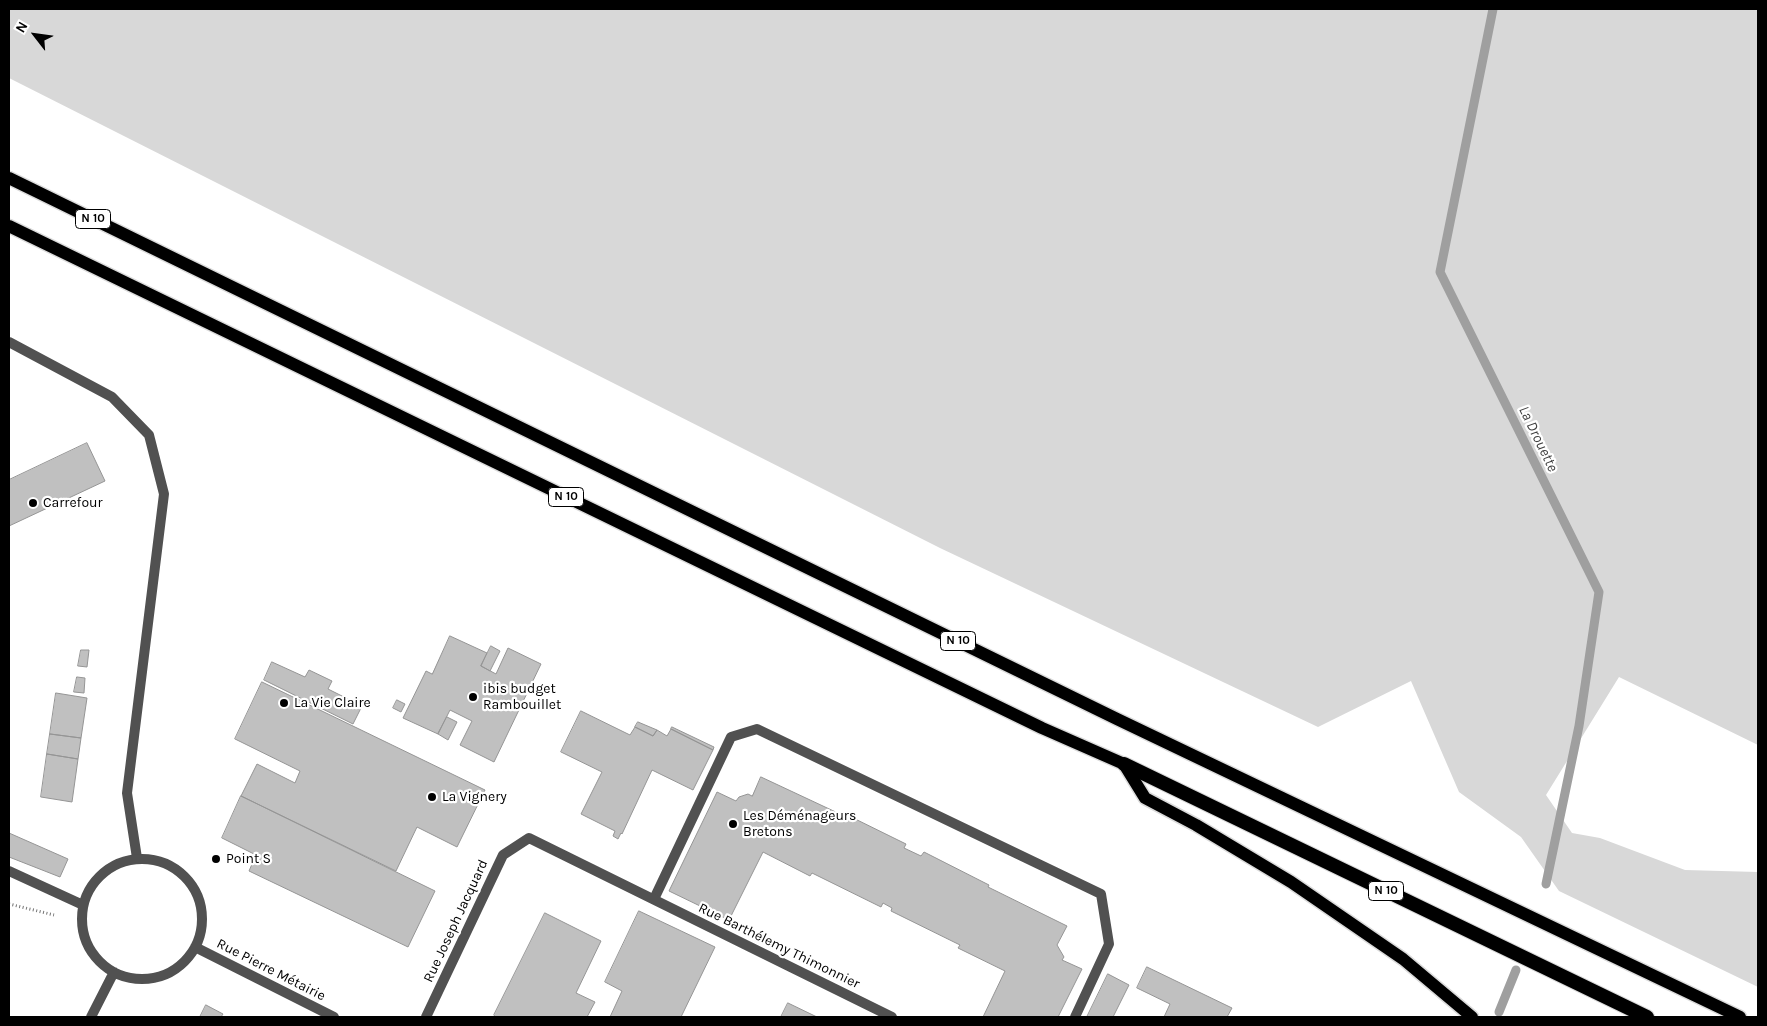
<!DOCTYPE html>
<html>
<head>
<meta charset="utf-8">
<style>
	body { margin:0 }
	#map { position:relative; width:1767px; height:1026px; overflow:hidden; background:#fff; font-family:Karla,sans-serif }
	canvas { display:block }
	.frame { position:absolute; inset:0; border:10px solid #000; pointer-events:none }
	.north { position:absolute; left:10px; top:10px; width:50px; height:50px; -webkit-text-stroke:4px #fff; paint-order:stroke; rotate:300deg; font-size:14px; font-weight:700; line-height:20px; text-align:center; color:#000 }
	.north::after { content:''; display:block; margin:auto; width:18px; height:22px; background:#000; clip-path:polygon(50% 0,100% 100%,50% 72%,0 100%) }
</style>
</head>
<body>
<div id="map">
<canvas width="1767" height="1026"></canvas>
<div class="frame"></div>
<div class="north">N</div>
</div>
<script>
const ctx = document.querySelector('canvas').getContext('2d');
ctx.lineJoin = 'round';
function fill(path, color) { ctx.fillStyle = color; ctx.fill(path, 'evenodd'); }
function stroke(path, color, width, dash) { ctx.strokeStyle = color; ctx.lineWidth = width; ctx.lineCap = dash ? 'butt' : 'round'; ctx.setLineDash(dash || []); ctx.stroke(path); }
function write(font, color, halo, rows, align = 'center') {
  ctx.font = font + ' Karla,sans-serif'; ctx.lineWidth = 4.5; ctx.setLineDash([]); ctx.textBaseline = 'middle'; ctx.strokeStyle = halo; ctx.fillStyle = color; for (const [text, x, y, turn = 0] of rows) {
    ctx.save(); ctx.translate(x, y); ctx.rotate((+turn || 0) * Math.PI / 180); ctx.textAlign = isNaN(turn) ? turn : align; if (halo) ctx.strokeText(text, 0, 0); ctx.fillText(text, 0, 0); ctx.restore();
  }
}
fill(new Path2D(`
	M9,9H1758V745L1619,677L1546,795L1572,833L1600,838L1685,870L1758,872V987L1559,891L1521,837L1459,792L1411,681L1318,727L940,548L9,78Z`), '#d8d8d8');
stroke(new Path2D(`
	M1493,9L1440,272L1599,592L1579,726L1546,884
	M1499,1012L1516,970`), '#9f9f9f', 9);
const building = new Path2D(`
	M87,443L105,481L9,526V480Z
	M450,636L487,653L481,666L496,674L508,648L541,664L494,762L460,745L472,721L450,710L438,734L403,718L426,671L432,674Z
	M491,646L500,651L490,671L481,666Z
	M81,650H89L87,667L78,666Z
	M272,662L305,677L309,670L332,681L328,689L362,706L353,724L264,680Z
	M77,677L85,678L84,693L74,692Z
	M262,682L485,790L457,847L417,827L396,871L241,796L257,764L295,783L300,771L235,739Z
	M56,693L87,698L81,738L50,734Z
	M397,700L405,704L401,712L393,708Z
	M581,711L630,735L635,727L653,736L657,730L667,736L671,729L713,750L693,790L652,770L622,834L621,833L618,839L613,836L615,831L581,814L602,772L561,752Z
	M447,717L457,722L448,740L438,734Z
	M638,722L657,730L653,736L635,727Z
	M672,727L714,747L713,750L671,729Z
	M50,734L81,738L78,759L47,754Z
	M47,754L78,759L72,802L41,797Z
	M761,777L840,814L841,812L906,844L904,848L921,856L924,852L989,885L988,887L1067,926L1057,945L1064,957L1062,960L1082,969L1058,1017H983L1005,971L958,948L960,945L891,911L892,908L883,903L881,907L812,873L810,876L763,852L729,920L669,891L717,792L736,801L739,797L748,794L752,796Z
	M241,796L435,891L408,947L249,871L256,855L222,838Z
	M9,833L68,859L60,877L9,857Z
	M639,911L715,947L681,1017H610L622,991L605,982Z
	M545,913L601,941L576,993L595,1002L587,1017H495L494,1015Z
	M1147,967L1232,1008L1227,1017H1164L1170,1004L1137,988Z
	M1108,974L1129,985L1113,1017H1087Z
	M788,1003L817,1017H781Z
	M206,1005L223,1014L221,1017H200Z`);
fill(building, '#c0c0c0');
stroke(building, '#959595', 1);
const primary = new Path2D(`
	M9,178L1117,719L1740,1017
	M9,226L1042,728L1124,764L1145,798L1196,825L1291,882L1403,959L1472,1017`);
const trunk = new Path2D(`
	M1124,764L1647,1017`);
stroke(primary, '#dbdbdb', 15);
stroke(trunk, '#dbdbdb', 16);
stroke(new Path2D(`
	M9,904L54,915`), '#737373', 3, [1, 2.5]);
stroke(new Path2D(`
	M9,342L112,397L149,435L164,494L127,793L137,858
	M9,871L83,905
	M654,899L731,737L757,729L1101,894L1109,944L1075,1017`), '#515151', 10);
stroke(new Path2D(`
	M82 919a60 60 0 1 1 120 0a60 60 0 1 1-120 0Z
	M195,947L334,1017
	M91,1017L114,972
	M426,1017L503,855L529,838L892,1017`), '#515151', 10);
stroke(primary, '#000', 12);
stroke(trunk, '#000', 14);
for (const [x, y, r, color] of [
	[33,503,5,"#000"],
	[473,697,5,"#000"],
	[284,703,5,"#000"],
	[432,797,5,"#000"],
	[733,824,5,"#000"],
	[216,859,5,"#000"]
]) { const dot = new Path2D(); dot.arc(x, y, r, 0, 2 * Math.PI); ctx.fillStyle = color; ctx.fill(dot); stroke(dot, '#fff', 2); }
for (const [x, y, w] of [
	[93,219,35],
	[566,497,35],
	[958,641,35],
	[1386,891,35]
]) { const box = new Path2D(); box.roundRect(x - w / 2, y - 9.5, w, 19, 4); ctx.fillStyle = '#fff'; ctx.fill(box); stroke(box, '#000', 1); }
write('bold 12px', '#000', null, [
	["N 10",93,219],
	["N 10",566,497],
	["N 10",958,641],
	["N 10",1386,891]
]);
write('14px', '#000', '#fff', [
	["Carrefour",43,503],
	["ibis budget",483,689],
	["Rambouillet",483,705],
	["La Vie Claire",294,703],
	["La Vignery",442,797],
	["Les Déménageurs",743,816],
	["Bretons",743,832],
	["Point S",226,859]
], 'left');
write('14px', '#000', '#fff', [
	["Rue Joseph Jacquard",456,921,-65],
	["Rue Barthélemy Thimonnier",779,946,26],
	["Rue Pierre Métairie",271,970,27]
]);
write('italic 15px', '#404040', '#fff', [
	["La Drouette",1538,439,64]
]);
</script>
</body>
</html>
